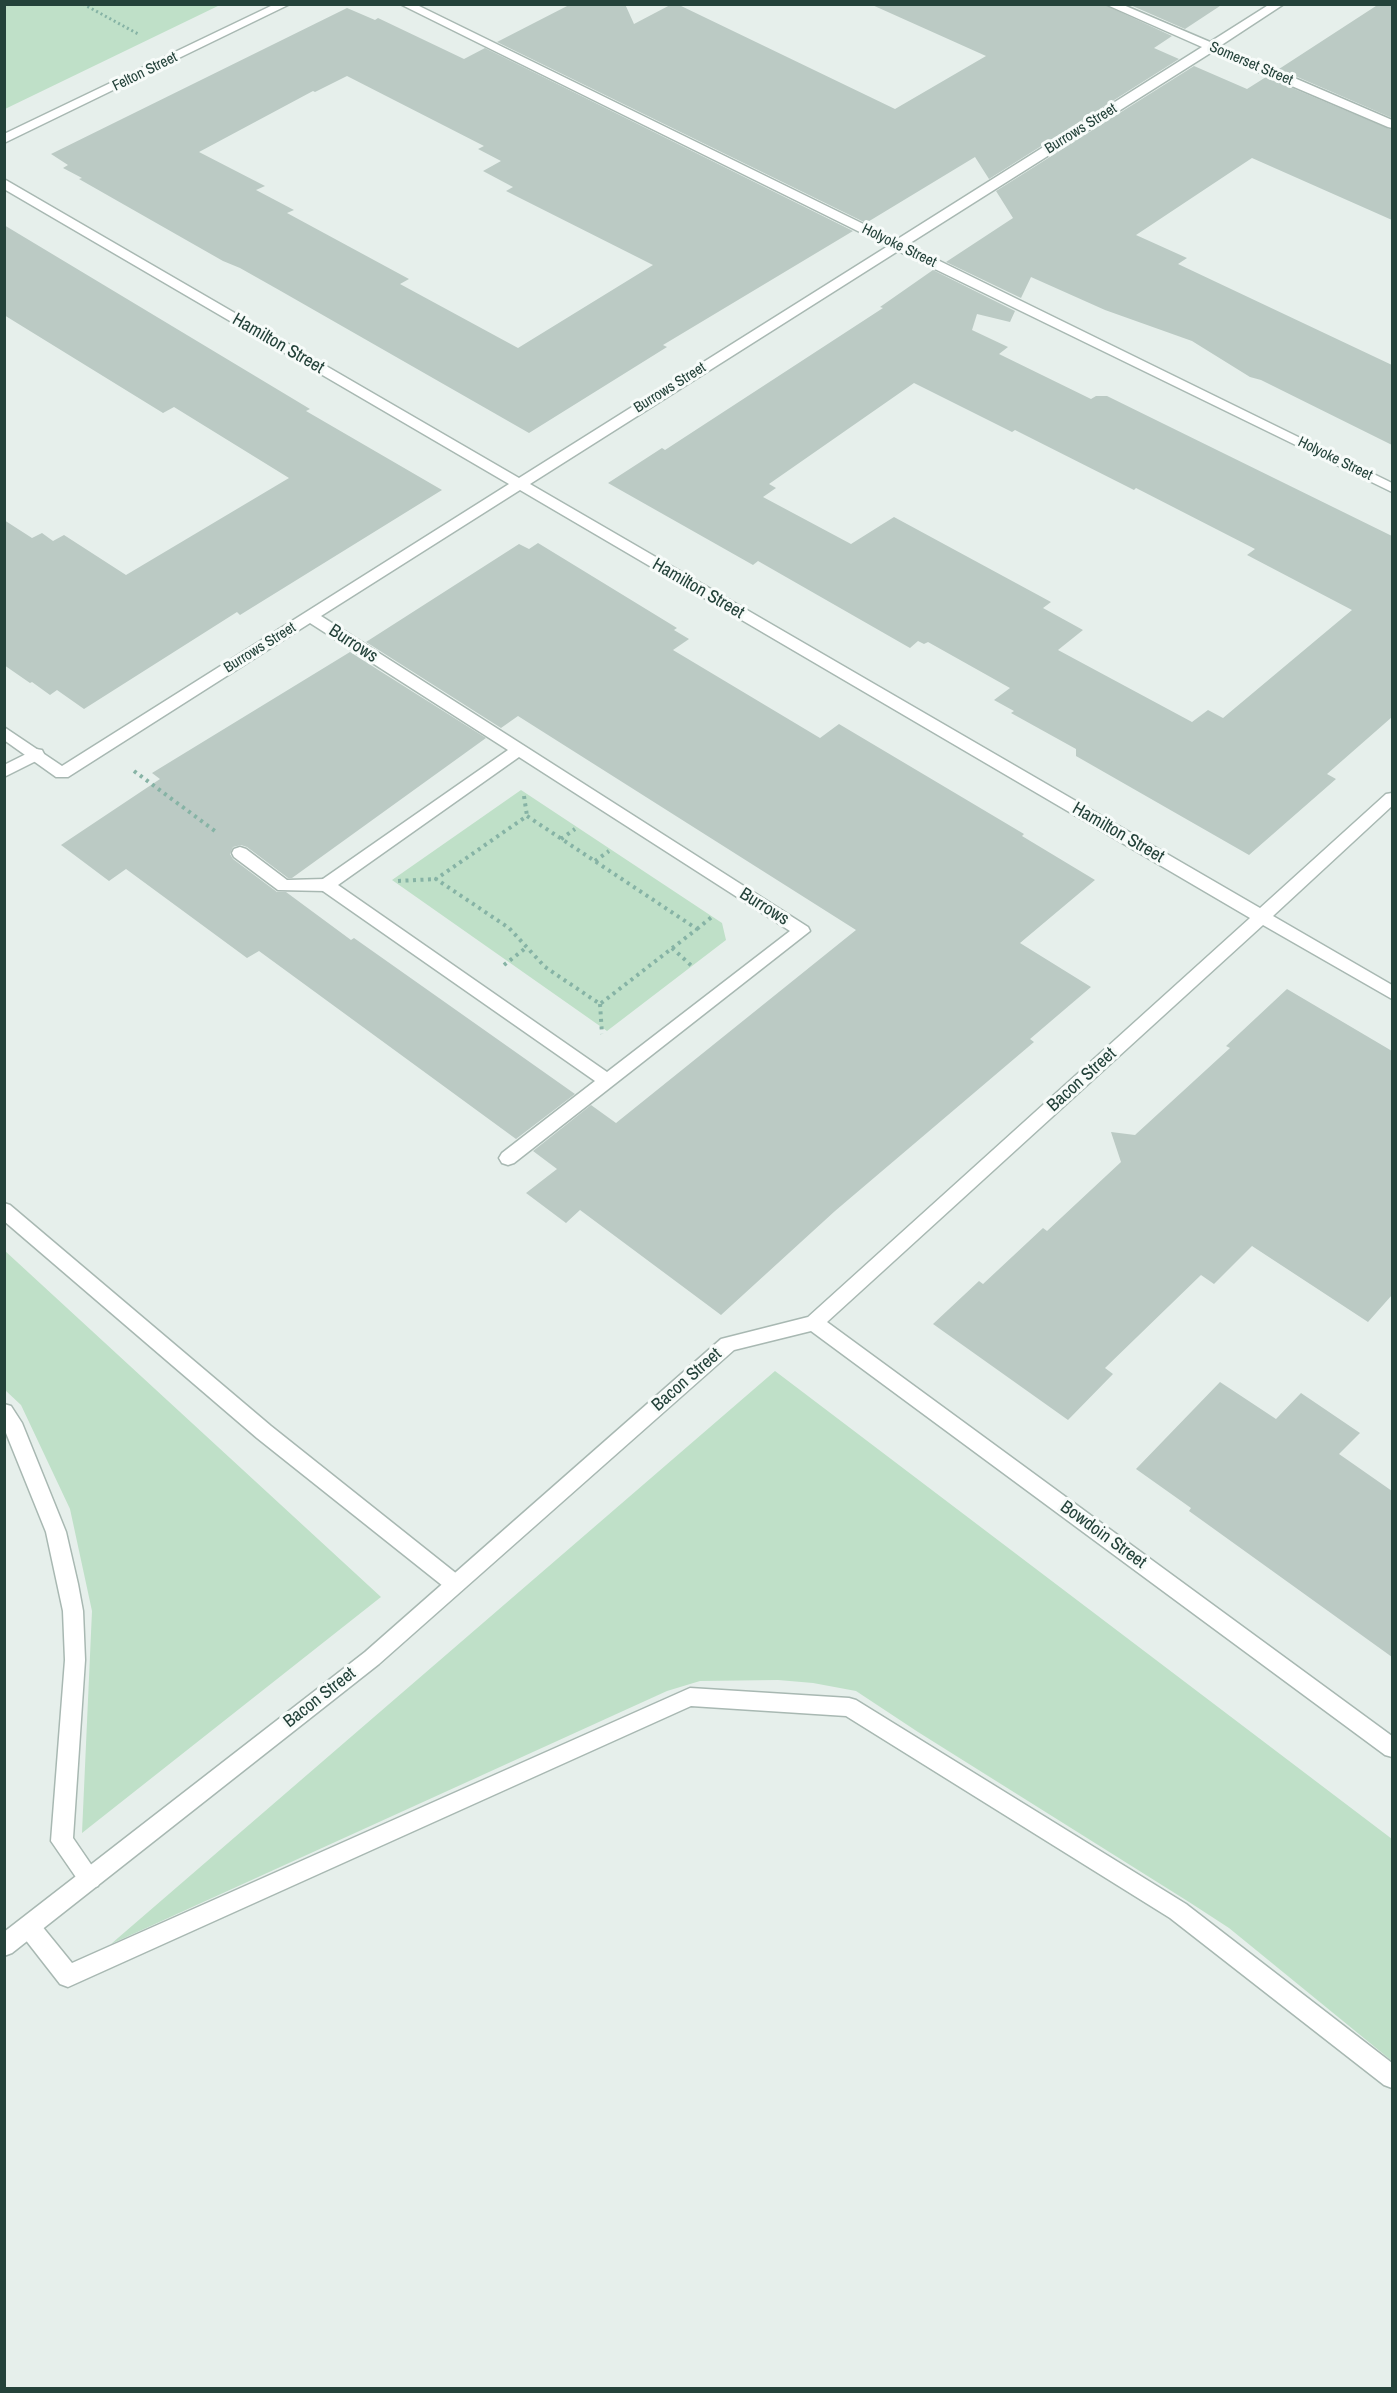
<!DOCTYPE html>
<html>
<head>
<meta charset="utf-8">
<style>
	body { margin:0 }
	#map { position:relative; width:1397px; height:2393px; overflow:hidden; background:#e6efeb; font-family:"Archivo Narrow",sans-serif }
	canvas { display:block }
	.frame { position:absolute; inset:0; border:6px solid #24423a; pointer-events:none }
</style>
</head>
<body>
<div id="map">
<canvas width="1397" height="2393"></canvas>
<div class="frame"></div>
</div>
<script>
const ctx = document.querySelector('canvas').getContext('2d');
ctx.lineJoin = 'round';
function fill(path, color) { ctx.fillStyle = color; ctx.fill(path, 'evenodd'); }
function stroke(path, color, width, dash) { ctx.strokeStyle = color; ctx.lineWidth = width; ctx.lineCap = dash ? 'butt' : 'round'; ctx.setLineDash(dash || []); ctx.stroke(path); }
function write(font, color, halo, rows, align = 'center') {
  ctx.font = font + ' "Archivo Narrow",sans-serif'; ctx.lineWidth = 6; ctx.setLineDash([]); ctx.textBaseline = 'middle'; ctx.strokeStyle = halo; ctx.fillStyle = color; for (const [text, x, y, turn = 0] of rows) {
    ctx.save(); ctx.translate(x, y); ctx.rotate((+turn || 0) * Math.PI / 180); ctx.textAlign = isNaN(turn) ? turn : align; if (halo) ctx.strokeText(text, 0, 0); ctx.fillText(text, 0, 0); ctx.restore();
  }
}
fill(new Path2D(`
	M5,4H220V5L5,109Z
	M521,790L722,923L726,940L607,1031L392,880Z
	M4,1250L381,1597L82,1833L92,1611L70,1509L21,1405L5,1390Z
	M775,1371L1392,1839V2061L1229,1928L1189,1902L918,1732L856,1691L813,1683L778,1680L700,1681L667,1691L111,1944Z`), '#bfe0c8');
fill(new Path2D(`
	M571,4H625L634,24L672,4H677L895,109L986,56L870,4H1103L1172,36L1154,48L1179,59L989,179L975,157L866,223L497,42Z
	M1128,4H1223L1185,29Z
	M1379,4H1392V118L1279,69Z
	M347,8L375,20L378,18L464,59L485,48L853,231L663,345L667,347L529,433L279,290L240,268L223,261L79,179L82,178L63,168L68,165L51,154ZM347,76L484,146L478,149L501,161L483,171L513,187L506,191L653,265L518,348L400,284L409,279L287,213L294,210L256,190L265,186L199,152L313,91L315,92Z
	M1194,66L1247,89L1266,77L1392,130V220L1252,158L1136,235L1187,258L1178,264L1392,365V445L1261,380L1250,377L1192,341L1105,310L1031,277L1021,298L946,262L1013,218L996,191Z
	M4,225L310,409L306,411L442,490L240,615L237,612L84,709L57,690L50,695L32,682L30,683L4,665V520L32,538L42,533L53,541L64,535L126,575L289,478L174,407L163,413L4,315Z
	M933,270L1015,311L1010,322L977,314L972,330L1008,347L999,354L1091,399L1096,396H1107L1392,536V717L1327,774L1336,779L1249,855L1076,756V749L1011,713L1014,711L994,700L1010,688L928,642L924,644L918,641L910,648L758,561L753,565L608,483L662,448L665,450L883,308L880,307ZM914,383L1012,432L1015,430L1134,490L1136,488L1255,549L1247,555L1352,610L1223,718L1208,710L1192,722L1058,650L1083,630L1043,608L1051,602L894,517L851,544L763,497L776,488L769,484Z
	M538,543L677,628L674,630L689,639L673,650L820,738L839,724L1024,834L1022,836L1095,880L1020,943L1091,987L1030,1039L1034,1042L835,1211L721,1315L580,1210L566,1223L526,1193L557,1169L533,1151L591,1105L616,1123L856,930L518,716L501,728L366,642L519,544L529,549Z
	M350,652L486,738L292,878H288L247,847L241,845L233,847L230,854L233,859L277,892H286L351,940L354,938L575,1094L516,1139L259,951L247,958L126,869L109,881L61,845L160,779L152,773Z
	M1287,989L1392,1051V1295L1368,1322L1252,1246L1214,1284L1201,1275L1105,1368L1113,1374L1068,1420L933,1324L979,1281L983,1284L1043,1228L1047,1231L1121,1162L1111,1132L1135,1135L1230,1048L1226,1046Z
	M1220,1382L1276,1419L1301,1393L1360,1433L1339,1454L1392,1491V1657L1189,1511L1191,1508L1136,1469Z`), '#bbcac4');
const lane = new Path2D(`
	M36,749L42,750L44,754L42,758L4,777V765Z
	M240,847L246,849L287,880L326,879L332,881L334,885L332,889L326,891L278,890L234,857L232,853L234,849Z
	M4,1203L10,1205L271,1426L462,1578L465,1584L462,1590L455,1593L448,1590L257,1438L4,1221Z
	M4,1404L11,1406L22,1423L66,1532L78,1584L83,1611L85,1660L73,1838L101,1879L98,1886L90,1889L82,1886L51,1841L65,1660L63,1611L46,1532L4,1428Z
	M690,1688L849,1698L856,1700L1186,1904L1392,2063V2088L1384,2085L1170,1918L846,1716L691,1706L68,1987L60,1984L21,1934L18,1927L21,1920L29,1917L37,1920L72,1963Z`);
const street = new Path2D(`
	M275,4H290L4,143V134Z
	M400,4H415L896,240L1202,47L1105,4H1121L1210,42L1270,4H1284L1220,46L1392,120V128L1388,127L1212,52L907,245L1392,483V492L898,251L530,484L1260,908L1386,794L1392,793V806L1273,916L1392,985V999L1263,925L827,1322L1392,1736V1757L1385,1755L811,1331L734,1350L379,1664L12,1953L4,1956V1932L365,1652L721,1339L808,1317L1250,918L520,490L321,616L808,927L810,931L514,1163L508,1165L502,1163L499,1158L502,1153L595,1081L320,889L318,885L320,881L508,750L310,623L68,777H56L4,740V727L62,766L509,484L4,189V179L519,478L888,246ZM519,757L790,931L607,1072L338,885Z`);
stroke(lane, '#a8b8b2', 3);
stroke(street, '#a8b8b2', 3);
stroke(new Path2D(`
	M83,4L140,35`), '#86b3a5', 3, [2, 3]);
stroke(new Path2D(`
	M134,771L215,831
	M524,796L527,816
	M527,816L697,929L600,1004L545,967L509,928L436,879Z
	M561,839L575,829
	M595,861L609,851
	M398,881L436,879
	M697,929L713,916
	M672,948L694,968
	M504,965L527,947
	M600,1004L602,1034`), '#86b3a5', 4, [3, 4.5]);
fill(lane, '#fff');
fill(street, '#fff');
write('15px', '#24423a', '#f7fbf9', [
	["Somerset Street",1251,64,23],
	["Felton Street",145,72,-26],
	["Burrows Street",1081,129,-32],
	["Holyoke Street",899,246,26],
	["Burrows Street",670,388,-32],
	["Holyoke Street",1335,459,26],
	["Burrows Street",260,648,-32]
]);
write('18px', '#24423a', '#f7fbf9', [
	["Hamilton Street",278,344,30],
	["Hamilton Street",698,589,30],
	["Burrows",353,644,33],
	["Hamilton Street",1118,833,30],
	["Burrows",764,907,32],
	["Bacon Street",1082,1080,-42],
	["Bacon Street",687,1380,-41],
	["Bowdoin Street",1103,1535,36],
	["Bacon Street",320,1698,-38]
]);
</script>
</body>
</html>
